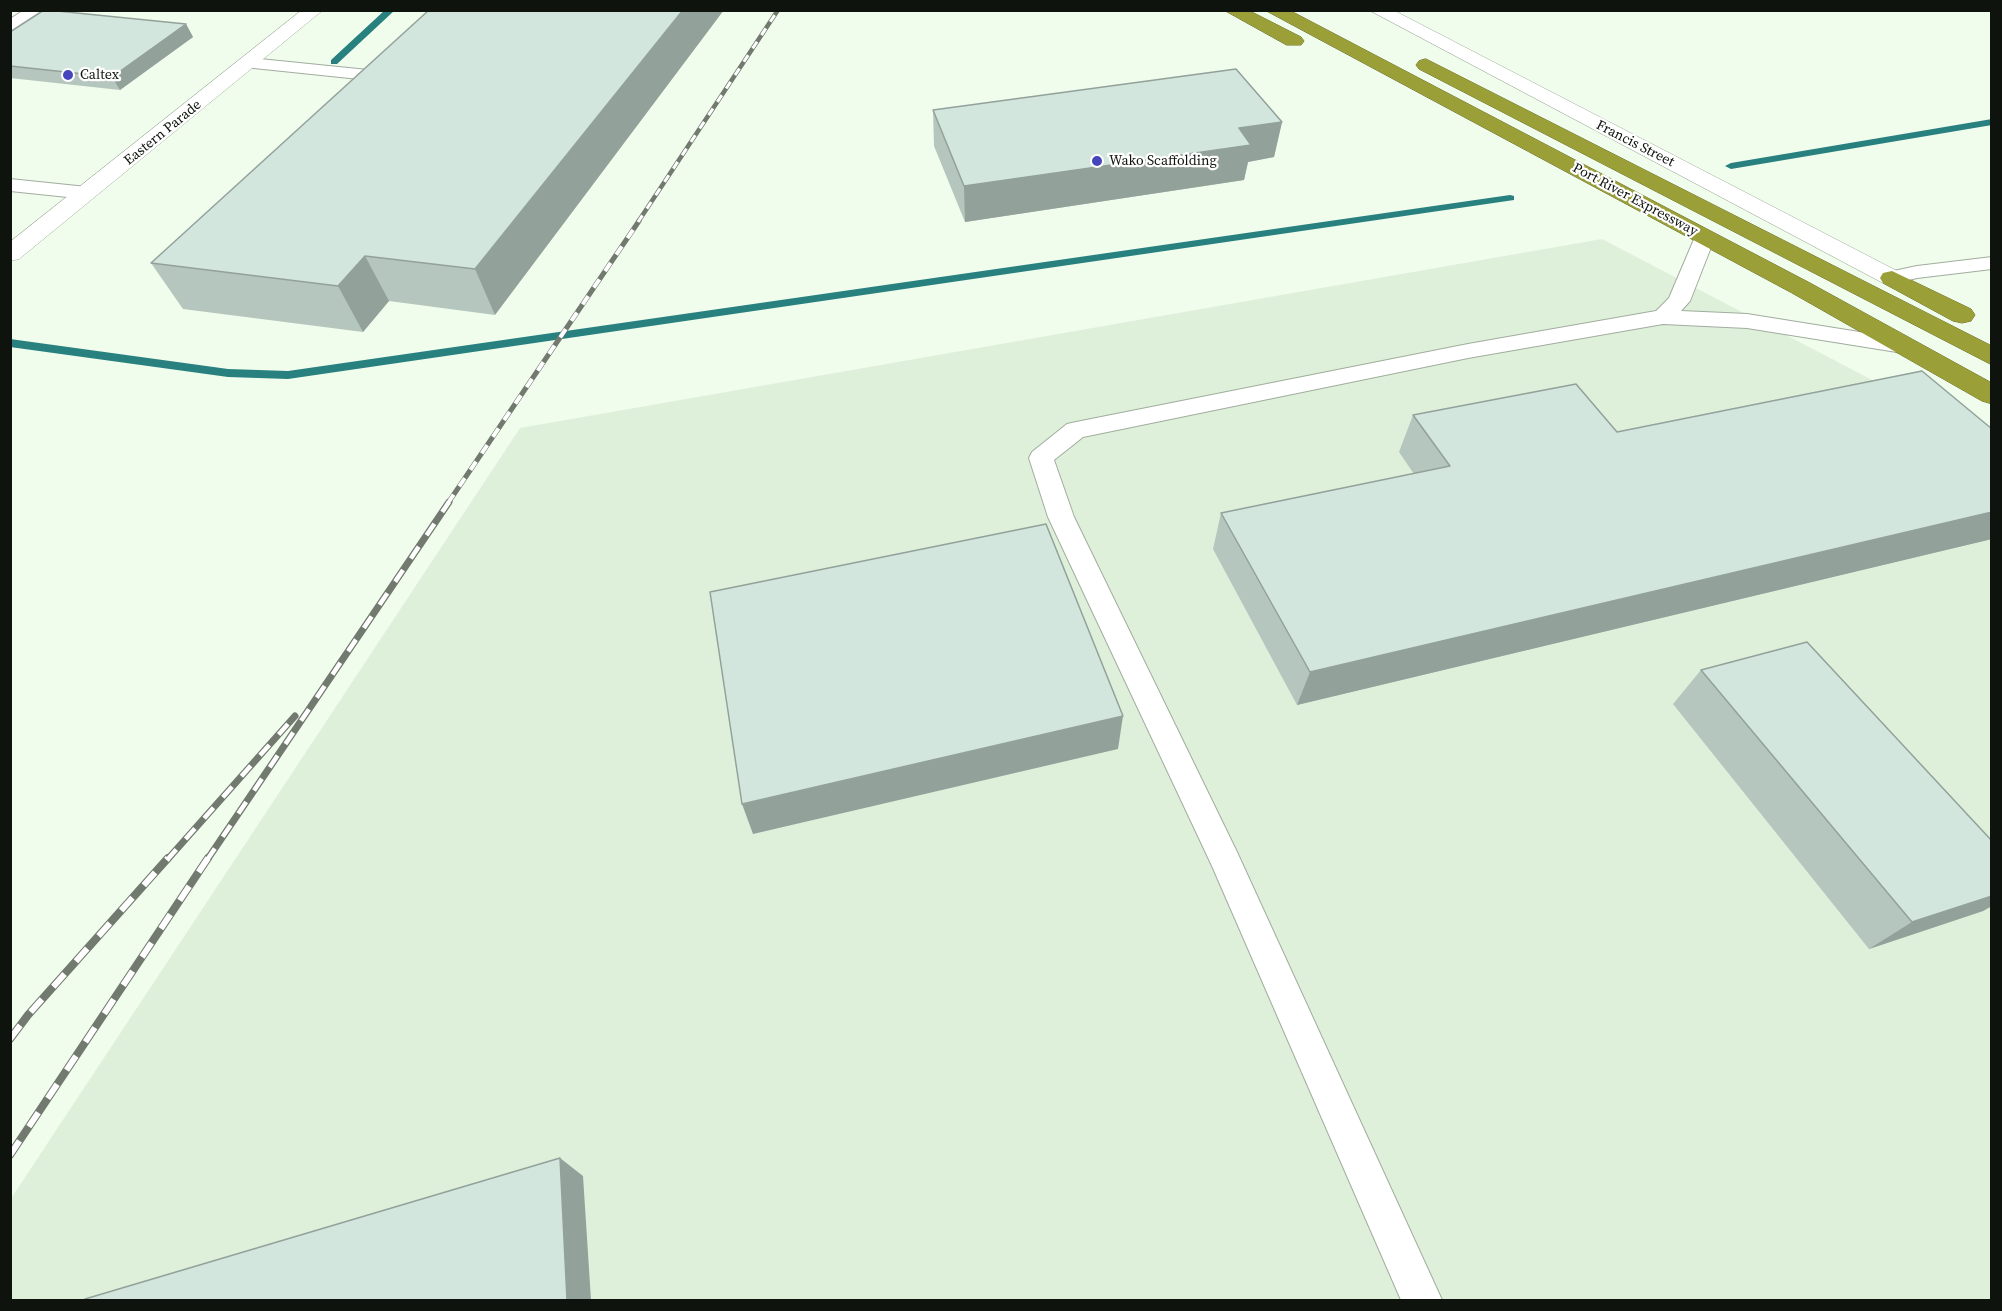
<!DOCTYPE html>
<html>
<head>
<meta charset="utf-8">
<style>
	body { margin:0 }
	#map { position:relative; width:2002px; height:1311px; overflow:hidden; background:#f0fcec; font-family:"Source Serif 4",serif }
	canvas { display:block }
	.frame { position:absolute; inset:0; border:12px solid #0f130e; pointer-events:none }
</style>
</head>
<body>
<div id="map">
<canvas width="2002" height="1311"></canvas>
<div class="frame"></div>
</div>
<script>
const ctx = document.querySelector('canvas').getContext('2d');
ctx.lineJoin = 'round';
function fill(path, color) { ctx.fillStyle = color; ctx.fill(path, 'evenodd'); }
function stroke(path, color, width, dash) { ctx.strokeStyle = color; ctx.lineWidth = width; ctx.lineCap = dash ? 'butt' : 'round'; ctx.setLineDash(dash || []); ctx.stroke(path); }
function write(font, color, halo, rows, align = 'center') {
  ctx.font = font + ' "Source Serif 4",serif'; ctx.lineWidth = 4.5; ctx.setLineDash([]); ctx.textBaseline = 'middle'; ctx.strokeStyle = halo; ctx.fillStyle = color; for (const [text, x, y, turn = 0] of rows) {
    ctx.save(); ctx.translate(x, y); ctx.rotate((+turn || 0) * Math.PI / 180); ctx.textAlign = isNaN(turn) ? turn : align; if (halo) ctx.strokeText(text, 0, 0); ctx.fillText(text, 0, 0); ctx.restore();
  }
}
fill(new Path2D(`
	M1602,239L1991,442V1300H11L10,1200L520,428Z`), '#dff0da');
fill(new Path2D(`
	M385,10H395L337,64H331V60Z
	M1992,119V125L1731,169L1725,166L1731,163Z
	M1510,195L1514,196V200L288,379L228,377L10,347V339L228,369L288,371Z`), '#28817f');
const service = new Path2D(`
	M24,10H44L10,32V19Z
	M250,58L388,72L397,77L388,82L244,67L241,63Z
	M10,179L87,187L97,193L87,199L10,191Z
	M1705,231L1712,233L1715,237L1690,301L1681,311L1747,314L1903,339L1911,341L1914,346L1911,351L1903,353L1747,328L1663,324L1468,358L1083,437L1054,460L1074,517L1237,852L1442,1300H1401L1212,866L1048,517L1029,458L1032,452L1067,424L1076,422L1468,344L1656,311L1669,298L1695,237L1698,233Z
	M1992,257V269L1917,278L1892,284L1884,283L1881,278L1884,273L1917,266Z`);
const secondary = new Path2D(`
	M302,10H323L19,259L10,261V242Z
	M1369,10H1393L1901,273L1904,278L1901,283L1892,285L1883,283Z`);
const motorway = new Path2D(`
	M1224,10H1248L1301,37L1304,41L1301,45H1287Z
	M1265,10H1289L1810,283L1992,383V404L1982,401L1792,293Z
	M1426,59L1992,346V365L1419,69L1416,65L1419,61Z
	M1892,271L1971,309L1975,315L1971,321L1962,323L1953,321L1883,283L1880,278L1883,273Z`);
stroke(service, '#a1ad9e', 2);
stroke(secondary, '#a1ad9e', 1);
stroke(motorway, '#6a6e29', 1);
fill(service, '#fff');
fill(secondary, '#fff');
fill(motorway, '#9b9f38');
const railFar3 = new Path2D(`
	M638,222L778,10`);
const railFar2 = new Path2D(`
	M448,503L639,221`);
const railFar1 = new Path2D(`
	M167,860L295,716
	M207,860L449,502`);
const rail = new Path2D(`
	M10,1039L28,1015L168,858
	M10,1155L208,858`);
stroke(railFar3, '#727a70', 4.5);
stroke(railFar2, '#727a70', 5);
stroke(railFar1, '#727a70', 7);
stroke(rail, '#727a70', 8);
stroke(railFar3, '#fff', 3, [8]);
stroke(railFar2, '#fff', 4, [10]);
stroke(railFar1, '#fff', 4.5, [14]);
stroke(rail, '#fff', 6, [17]);
fill(new Path2D(`
	M429,10L495,315L389,301L363,332L183,309L151,263Z
	M186,24L193,37L120,90L10,78V32Z
	M933,110L1282,122L1274,157L1248,162L1244,180L965,222L934,146Z
	M1413,415L1617,432L1992,429V539L1297,705L1213,549L1221,513L1414,474L1399,452Z
	M1701,670L1992,841V906L1983,911L1869,949L1673,704Z`), '#b5c6be');
fill(new Path2D(`
	M683,10H724L495,315L475,269Z
	M186,24L193,37L120,90L112,77Z
	M1282,122L1274,157L1248,162L1244,180L965,222L964,186L1239,128Z
	M365,256L389,301L363,332L338,286Z
	M1992,512V539L1297,705L1310,672Z
	M1123,716L1118,749L753,834L742,804Z
	M1992,896V906L1983,911L1869,949L1912,922Z
	M560,1158L583,1176L591,1300H567Z`), '#93a19b');
const building = new Path2D(`
	M44,10H47L186,24L112,77L10,66V32Z
	M429,10H683L475,269L365,256L338,286L151,263Z
	M1236,69L1282,122L1239,128L1251,145L964,186L933,110Z
	M1922,371L1992,429V512L1310,672L1221,513L1450,466L1413,415L1576,384L1617,432Z
	M1046,524L1123,716L742,804L710,592Z
	M1807,642L1992,841V896L1912,922L1701,670Z
	M560,1158L567,1300H84L85,1299Z`);
fill(building, '#d2e6dd');
stroke(building, '#93a19b', 1.5);
for (const [x, y, r, color] of [
	[68,75,6,"#4546bc"],
	[1097,161,6,"#4546bc"]
]) { const dot = new Path2D(); dot.arc(x, y, r, 0, 2 * Math.PI); ctx.fillStyle = color; ctx.fill(dot); stroke(dot, '#fff', 2); }
write('14px', '#0f130e', '#fff', [
	["Caltex",80,75],
	["Wako Scaffolding",1109,161]
], 'left');
write('14px', '#0f130e', '#fff', [
	["Eastern Parade",163,133,-39],
	["Francis Street",1635,144,27],
	["Port River Expressway",1635,200,28]
]);
</script>
</body>
</html>
